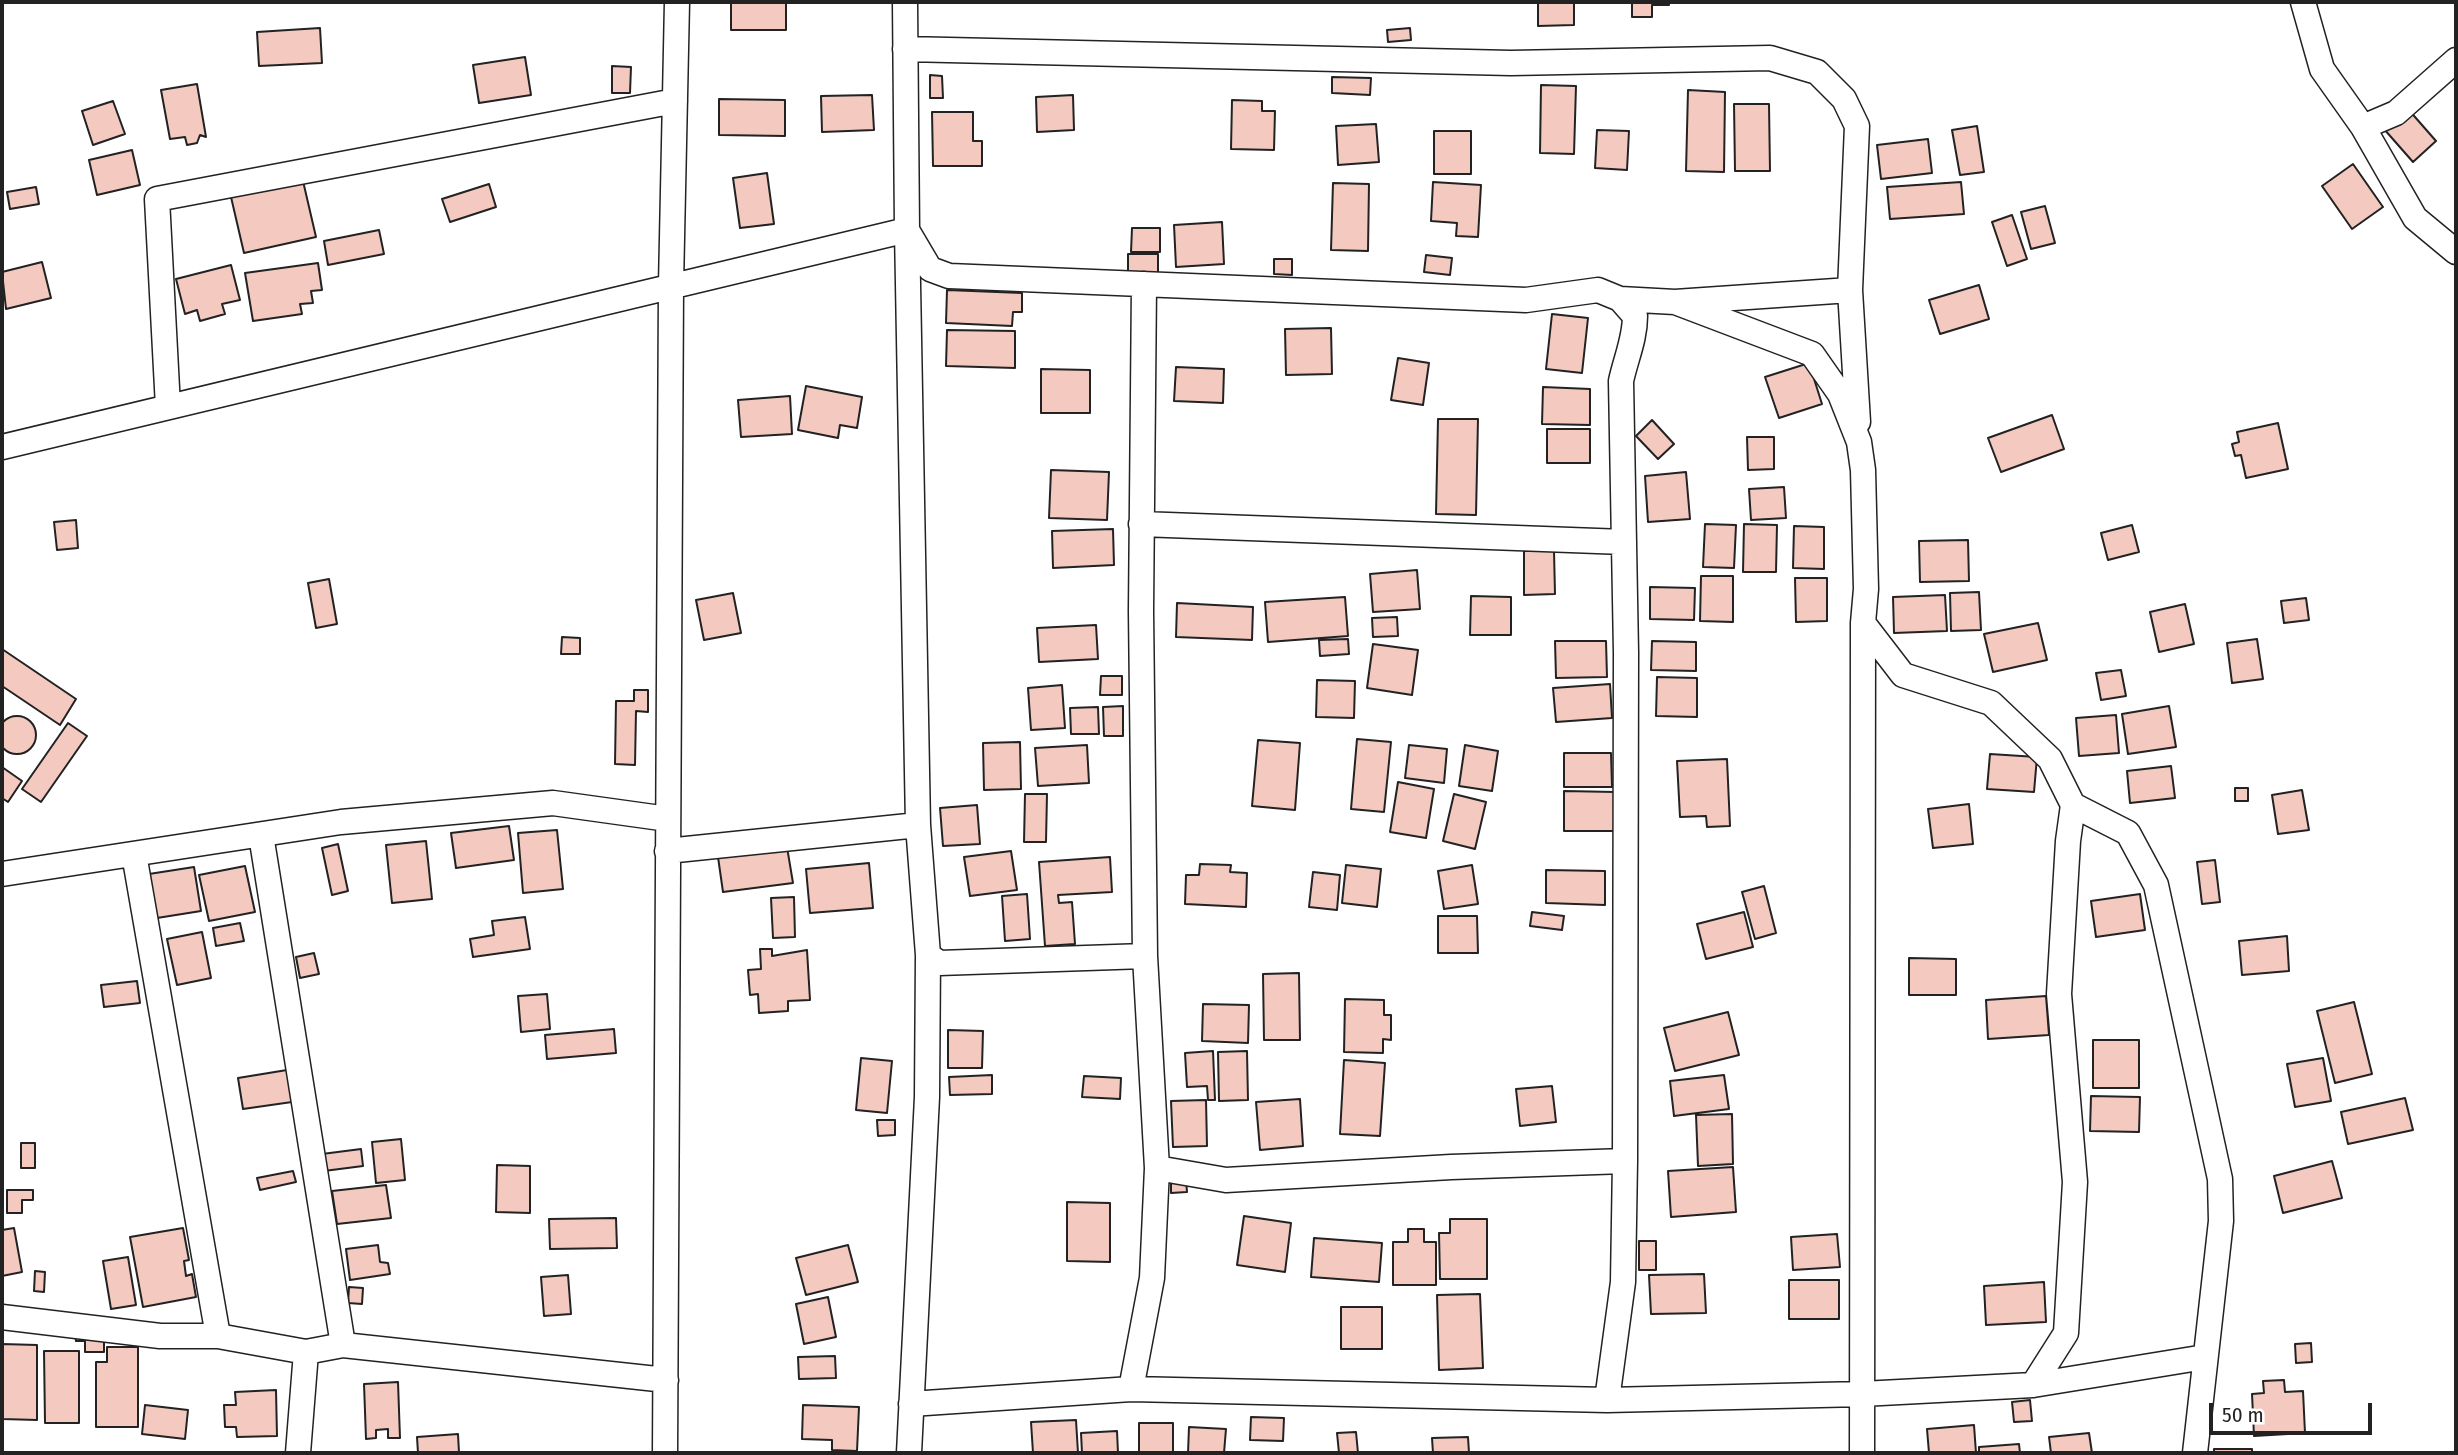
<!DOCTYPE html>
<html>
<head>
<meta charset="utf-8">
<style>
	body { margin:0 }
	#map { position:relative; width:2458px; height:1455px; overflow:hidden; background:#fff; font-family:"Fira Sans Condensed",sans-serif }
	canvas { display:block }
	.frame { position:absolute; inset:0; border:4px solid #222; pointer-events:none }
	.scale { position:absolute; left:2209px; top:1403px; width:163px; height:32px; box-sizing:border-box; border:4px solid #222; border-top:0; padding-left:9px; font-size:21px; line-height:24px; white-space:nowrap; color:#222; -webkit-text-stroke:5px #fff; paint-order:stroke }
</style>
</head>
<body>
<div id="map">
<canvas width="2458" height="1455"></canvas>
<div class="frame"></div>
<div class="scale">50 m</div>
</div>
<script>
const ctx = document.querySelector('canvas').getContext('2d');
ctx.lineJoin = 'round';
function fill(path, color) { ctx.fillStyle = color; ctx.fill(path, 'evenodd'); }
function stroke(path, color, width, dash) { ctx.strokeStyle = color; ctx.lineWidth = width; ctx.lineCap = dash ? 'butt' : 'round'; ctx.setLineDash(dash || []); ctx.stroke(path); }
const building = new Path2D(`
	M731,2H786V30H731Z
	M1538,2H1574V25L1538,26Z
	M1632,2H1669V5H1652V17H1632Z
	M320,28L322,63L259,66L257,32Z
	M1410,28L1411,40L1388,42L1387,30Z
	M525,57L531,95L479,103L473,65Z
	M612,66L631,67L630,93H612Z
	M930,75L942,76L943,98H930Z
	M1332,77L1371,78L1370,95L1332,93Z
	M197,84L206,137L200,135L197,143L187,145L185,137L170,139L161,90Z
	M1541,85L1576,86L1574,154L1540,153Z
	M1688,90L1725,92L1724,172L1686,171Z
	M872,95L874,130L822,132L821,96Z
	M1073,95L1074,130L1037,132L1036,97Z
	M719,99L785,100V136L719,135Z
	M1232,100L1262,101V111H1275L1274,150L1231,149Z
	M113,101L125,134L93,145L82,111Z
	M1734,104H1769L1770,171H1735Z
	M2408,109L2436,141L2413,162L2384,129Z
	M932,112H973V141H982V166H933Z
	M1376,124L1379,162L1338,165L1336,126Z
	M1977,126L1984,172L1960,175L1952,130Z
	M1597,130L1629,131L1627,170L1595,168Z
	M1434,131H1471V174H1434Z
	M1928,139L1932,173L1881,179L1877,145Z
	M132,150L140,185L97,195L89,160Z
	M2353,164L2383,207L2352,229L2322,186Z
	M767,173L774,224L740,228L733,178Z
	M303,181L316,237L244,253L231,197Z
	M1433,182L1481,185L1478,237L1456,236L1457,223L1431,221Z
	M1961,182L1964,214L1890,219L1887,187Z
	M1333,183L1369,184L1368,251L1331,250Z
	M489,184L496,207L450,222L442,199Z
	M36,187L39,204L10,209L7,192Z
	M2045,206L2055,243L2031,249L2021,212Z
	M2012,215L2027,259L2007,266L1992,222Z
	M1222,222L1224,264L1176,267L1174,225Z
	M1132,228H1160V252H1131Z
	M379,230L384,254L328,265L324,241Z
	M1128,254H1158V274H1128Z
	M1426,255L1452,258L1450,275L1424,272Z
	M1274,259H1292V275L1274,274Z
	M42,262L51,298L6,309L2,272Z
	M318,263L322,290L311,291L313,303L300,304L302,314L253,321L245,273Z
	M231,265L240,300L222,304L225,314L200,321L197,310L185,314L176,279Z
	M1979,285L1989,319L1940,334L1929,300Z
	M947,290L1022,293V312H1013L1012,326L946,323Z
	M1552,314L1588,318L1582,373L1546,369Z
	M1331,328L1332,374L1286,375L1285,329Z
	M947,330L1015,331V368L946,366Z
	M1398,358L1429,363L1423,405L1391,400Z
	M1809,363L1822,404L1779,418L1765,377Z
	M1176,367L1224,369L1223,403L1174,401Z
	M1041,369L1090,370V413H1041Z
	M806,386L862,397L857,428L840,425L838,438L798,430Z
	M1543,387L1590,389V425L1542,424Z
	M790,396L792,434L741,437L738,400Z
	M2052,415L2064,449L2001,472L1988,438Z
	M1438,419H1478L1476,515L1436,514Z
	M1652,420L1674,444L1658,459L1636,436Z
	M2278,423L2288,469L2246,478L2241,455L2235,456L2232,444L2239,442L2237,432Z
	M1547,429H1590V463H1547Z
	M1747,437H1774V469L1748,470Z
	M1051,470L1109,472L1107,520L1049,518Z
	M1686,472L1690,519L1648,522L1645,476Z
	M1784,487L1786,518L1751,520L1749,489Z
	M76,520L78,548L57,550L54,522Z
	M1705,524L1736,525L1734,568L1703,567Z
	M1744,524L1777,525L1776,572H1743Z
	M2132,525L2139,552L2108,560L2101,533Z
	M1794,526L1824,527V569L1793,568Z
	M1113,529L1114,565L1053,568L1052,531Z
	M1968,540L1969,581L1920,582L1919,541Z
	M1524,551H1554L1555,594L1524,595Z
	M1417,570L1420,609L1373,612L1370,574Z
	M1701,576H1733V622L1700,621Z
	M1795,578H1827V621L1796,622Z
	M329,579L337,624L316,628L308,583Z
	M1650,587L1695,588L1694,620L1650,619Z
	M1979,592L1981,630L1951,631L1950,593Z
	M733,593L741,633L704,640L696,600Z
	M1945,595L1947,631L1894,633L1893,597Z
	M1471,596L1511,597V635H1470Z
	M1345,597L1348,636L1268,642L1265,602Z
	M2306,598L2309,620L2284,623L2281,601Z
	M1177,603L1253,607L1252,640L1176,637Z
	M2185,604L2194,644L2159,652L2150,612Z
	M1397,617L1398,636L1373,637L1372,618Z
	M2038,623L2047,660L1993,672L1984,634Z
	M1096,625L1098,659L1039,662L1037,628Z
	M562,637L580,638V654H561Z
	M1348,639L1349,654L1320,656L1319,640Z
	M2257,639L2263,679L2232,683L2227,643Z
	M1555,641H1606L1607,677L1556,678Z
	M1652,641L1696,642V671L1651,670Z
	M1373,644L1418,650L1412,695L1367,688Z
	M2,649L76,699L60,725L2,686Z
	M2121,670L2126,696L2101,700L2096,673Z
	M1101,676H1122V695H1100Z
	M1657,677L1697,678V717L1656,716Z
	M1317,680L1355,681L1354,718L1316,717Z
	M1610,684L1612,718L1556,722L1553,688Z
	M1062,685L1065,728L1031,730L1028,688Z
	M634,690H648V712L636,711L635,765L615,764L616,701H634Z
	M1123,706V736H1104L1103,707Z
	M2169,706L2176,747L2128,754L2122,714Z
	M1098,707L1099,734H1071L1070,708Z
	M2116,715L2119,753L2079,756L2076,718Z
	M-2 735a19 19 0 1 1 38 0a19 19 0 1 1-38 0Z
	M68,723L87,736L41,802L22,789Z
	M1357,739L1391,742L1384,812L1351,809Z
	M1258,740L1300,743L1295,810L1252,806Z
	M1020,742L1021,789L984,790L983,743Z
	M1087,745L1089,783L1038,786L1035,748Z
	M1409,745L1447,749L1444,783L1405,778Z
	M1465,745L1498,751L1492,791L1459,786Z
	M1564,753H1611L1612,787H1564Z
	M1990,754L2037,757L2034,792L1987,789Z
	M1727,759L1730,826L1707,827L1706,816L1680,817L1677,761Z
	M2171,766L2175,798L2130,803L2127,771Z
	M2,767L22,781L8,802L2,798Z
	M1398,782L1434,789L1426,838L1390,832Z
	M2235,788H2248V801H2235Z
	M2302,790L2309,830L2278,834L2272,795Z
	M1564,791L1615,792V831H1564Z
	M1025,794H1047L1046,842H1024Z
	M1454,794L1486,802L1475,849L1443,841Z
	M1969,804L1973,844L1933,848L1928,809Z
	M977,805L980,844L943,846L940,808Z
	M509,826L514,860L456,868L451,833Z
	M557,830L563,889L523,893L518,833Z
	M426,841L432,899L392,903L386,845Z
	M338,844L348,891L332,895L322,848Z
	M787,847L793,883L723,892L718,857Z
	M1011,851L1017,890L970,896L964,857Z
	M1110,857L1112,892L1058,895L1059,903L1072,902L1075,944L1045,946L1039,862Z
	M2215,860L2220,902L2202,904L2197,862Z
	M869,863L873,908L810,913L806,869Z
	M1200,864L1231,865L1230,872L1247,873L1246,907L1185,904L1186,875H1199Z
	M1346,865L1381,869L1377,907L1342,903Z
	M1472,865L1478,904L1444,909L1438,871Z
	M245,866L255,912L209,921L199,875Z
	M194,867L201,911L157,918L149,874Z
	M1546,870L1605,871V905L1546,903Z
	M1313,872L1340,875L1337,910L1309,907Z
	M1764,886L1776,933L1755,939L1742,892Z
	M1027,894L1030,939L1005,941L1002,896Z
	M2140,894L2145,930L2096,937L2091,901Z
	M794,897L795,937L773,938L771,898Z
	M1532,912L1564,916L1562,930L1530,926Z
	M1744,912L1753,947L1706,959L1697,924Z
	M1438,916H1477L1478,953H1438Z
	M525,917L530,949L473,957L470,939L494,935L492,921Z
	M240,923L244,941L216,946L213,928Z
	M202,932L211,978L177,985L167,939Z
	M2287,936L2289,971L2242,975L2239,941Z
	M760,949H772V956L807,950L810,1000L788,1001V1011L759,1013L758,994L750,995L748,970L761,969Z
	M314,953L319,974L300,978L296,957Z
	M1909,958L1956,959V995H1909Z
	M1299,973L1300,1040H1264L1263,974Z
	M137,981L140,1003L104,1007L101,985Z
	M547,994L550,1029L521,1032L518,996Z
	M2046,996L2049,1035L1988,1039L1986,1000Z
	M1345,999L1384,1000V1015H1391V1040L1383,1039V1053L1344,1052Z
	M2354,1002L2372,1074L2335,1083L2317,1011Z
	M1203,1004L1249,1005L1248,1043L1202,1041Z
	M1728,1012L1739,1055L1675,1071L1664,1028Z
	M614,1029L616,1053L547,1059L545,1035Z
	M948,1030L983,1031L982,1068H948Z
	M2093,1040H2139V1088H2093Z
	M1213,1051L1215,1100H1208L1207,1086L1187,1087L1185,1053Z
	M1247,1051L1248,1100L1219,1101L1218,1052Z
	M861,1058L892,1061L887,1113L856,1110Z
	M2323,1058L2331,1101L2295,1107L2287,1064Z
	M1344,1060L1385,1063L1380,1136L1340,1134Z
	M287,1070L292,1102L243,1109L238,1078Z
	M992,1075V1094L950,1095L949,1077Z
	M1724,1075L1729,1109L1674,1116L1670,1081Z
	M1084,1076L1121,1078L1120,1099L1082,1097Z
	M1552,1086L1556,1122L1520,1126L1516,1089Z
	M2091,1096L2140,1097L2139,1132L2090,1131Z
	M2405,1098L2413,1130L2348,1144L2341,1112Z
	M1300,1099L1303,1146L1260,1150L1256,1102Z
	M1206,1100L1207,1146L1173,1147L1171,1101Z
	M1732,1114L1733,1164L1698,1166L1696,1115Z
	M877,1120H895V1135L878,1136Z
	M401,1139L405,1180L376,1183L372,1142Z
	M21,1143H35V1168H21Z
	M361,1149L363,1166L324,1171L322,1154Z
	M2332,1161L2342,1198L2283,1213L2274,1176Z
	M497,1165L530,1166V1213L496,1212Z
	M1733,1167L1736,1212L1671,1217L1668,1171Z
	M293,1171L296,1182L260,1190L257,1178Z
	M1186,1179L1187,1192L1171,1193V1180Z
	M386,1185L391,1218L337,1224L332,1191Z
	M7,1190H33V1200H22V1213H7Z
	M1067,1202L1110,1203V1262L1067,1261Z
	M1244,1216L1291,1223L1285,1272L1237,1265Z
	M616,1218L617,1248L550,1249L549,1219Z
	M1450,1219H1487V1279H1440L1439,1233H1450Z
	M14,1228L22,1272L2,1276V1230Z
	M183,1228L189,1260L184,1261L186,1276L192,1274L196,1297L143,1307L130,1237Z
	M1408,1229H1424V1242H1436V1285H1393V1242H1408Z
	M1837,1234L1840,1267L1793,1270L1791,1237Z
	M1314,1238L1382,1243L1379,1282L1311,1277Z
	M1639,1241H1656V1270H1639Z
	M378,1245L380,1262L388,1263L390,1274L350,1280L346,1249Z
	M848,1245L858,1282L806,1295L796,1258Z
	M128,1257L136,1305L111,1309L103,1261Z
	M35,1271L45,1272L44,1292L34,1291Z
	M1704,1274L1706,1313L1651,1314L1649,1275Z
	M568,1275L571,1314L544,1316L541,1277Z
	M1789,1280H1839V1319H1789Z
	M2044,1282L2046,1322L1986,1325L1984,1286Z
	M349,1287L363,1288L362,1304L348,1303Z
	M1480,1294L1483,1368L1439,1370L1437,1295Z
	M828,1297L836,1337L804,1344L796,1304Z
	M1341,1307H1382V1349H1341Z
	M75,1334H104V1352H85V1341H76Z
	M2311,1343L2312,1362L2296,1363L2295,1344Z
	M2,1344L37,1345V1420L2,1419Z
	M107,1347H138V1427H96V1362H107Z
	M44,1351H79V1423H45Z
	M835,1356L836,1378L799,1379L798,1357Z
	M2284,1380L2285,1392L2303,1391L2305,1433L2254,1436L2252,1394L2264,1393L2263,1381Z
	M398,1382L400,1438H388V1429L376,1430V1438L366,1439L364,1384Z
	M276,1390L277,1436L237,1437L236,1427H225L224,1405H236L235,1392Z
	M2030,1400L2032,1421L2014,1422L2012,1402Z
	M145,1405L188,1410L185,1439L142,1434Z
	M803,1405L859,1407L857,1451L832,1450V1440L802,1439Z
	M1251,1417L1284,1418L1283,1441L1250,1440Z
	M1076,1420L1078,1453H1033L1031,1422Z
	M1139,1423H1173V1453H1139Z
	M1974,1425L1976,1453H1929L1927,1429Z
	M1189,1427L1226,1429L1224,1453H1188Z
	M1117,1431L1118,1453H1082L1081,1433Z
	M1356,1432L1358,1453H1339L1337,1433Z
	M2089,1433L2092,1453H2051L2049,1437Z
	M458,1434L459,1453H418L417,1437Z
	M1468,1437L1469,1453H1433L1432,1438Z
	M2019,1444L2020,1453H1979V1447Z
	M2214,1449H2252V1453H2214Z`);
fill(building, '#f3c9c0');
stroke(building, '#222', 2);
const minor = new Path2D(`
	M905,2L907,230L930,269L949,276L1526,300L1598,290L1620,299L1635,316C1635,339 1626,358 1621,381L1626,653L1625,1161
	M2303,2L2322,69L2363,127L2396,113L2456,60
	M905,49L1511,63L1770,58L1817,72L1844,99L1857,126L1850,290L1675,302L1620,299
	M2363,127L2415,218L2456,252
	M1144,284L1141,611L1145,956L1157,1168L1226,1180L1451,1167L1625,1161L1623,1282L1607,1400
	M1850,290L1858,422
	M1675,302L1812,354L1840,394L1859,442L1863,470L1866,589L1863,623L1903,675L1991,703L2050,759L2073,805L2128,833L2156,885L2220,1179L2221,1221L2195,1453
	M168,407L157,199L675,101
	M2,447L907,230L918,825L928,955L939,963L1145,956
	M1141,524L1624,542
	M261,835L343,1345
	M667,851L918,825
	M134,854L218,1336
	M2,874L341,822L553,803L668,819
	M2,1317L160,1336H218L306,1352L343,1345L666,1380
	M2033,1385L2066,1333L2075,1182L2059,994L2068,841L2073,805
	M1131,1389L1152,1278L1157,1168
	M911,1404L1131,1389L1607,1400L1862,1394L2033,1385L2205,1357
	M298,1453L306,1352
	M665,1453L671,285L677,2
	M909,1453L927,1097L928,955
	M1862,1453L1863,623`);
stroke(minor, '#222', 27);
stroke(minor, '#fff', 24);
</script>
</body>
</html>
